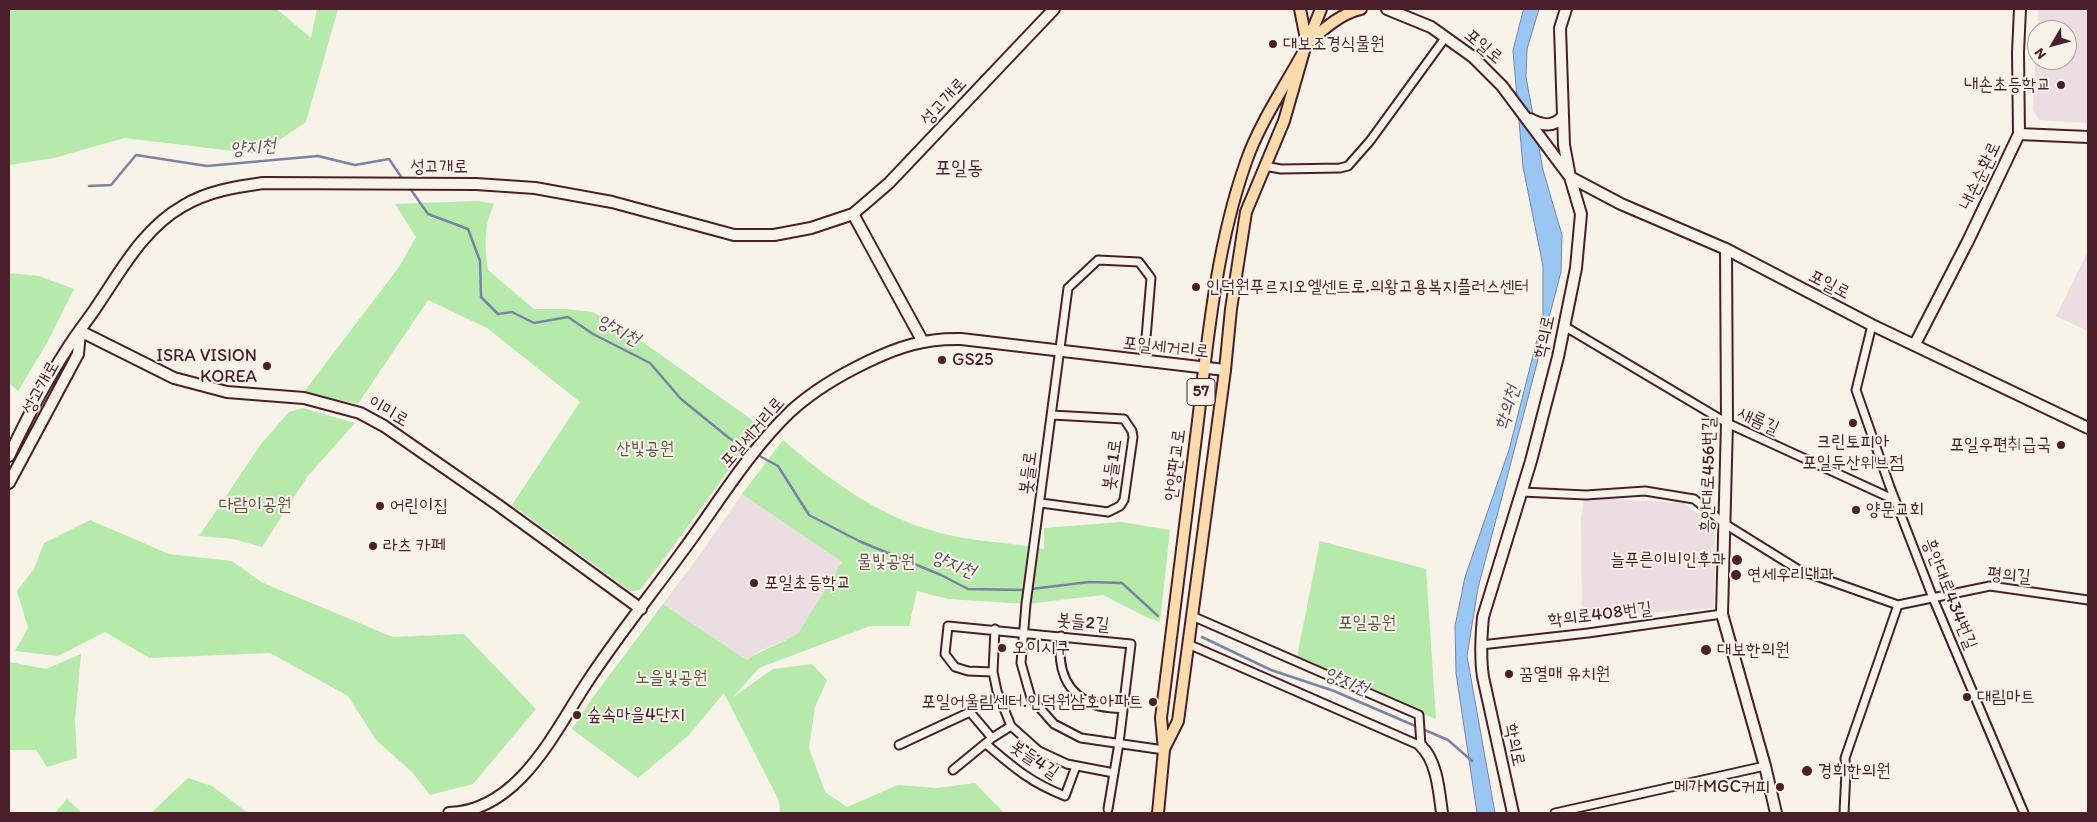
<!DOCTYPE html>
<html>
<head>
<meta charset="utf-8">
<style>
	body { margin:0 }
	#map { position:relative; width:2097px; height:822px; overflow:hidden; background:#f7f3e8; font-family:Itim,sans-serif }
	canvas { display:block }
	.frame { position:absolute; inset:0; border:10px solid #4a1f2b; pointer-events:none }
	.north { position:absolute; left:2027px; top:20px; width:50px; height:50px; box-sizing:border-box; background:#f7f3e8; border:1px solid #b29e9c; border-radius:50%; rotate:233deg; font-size:14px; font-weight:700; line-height:20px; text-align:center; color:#4a1f2b }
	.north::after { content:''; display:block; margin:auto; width:18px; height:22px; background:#4a1f2b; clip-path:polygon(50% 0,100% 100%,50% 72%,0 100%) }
</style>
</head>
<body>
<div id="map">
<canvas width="2097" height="822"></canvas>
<div class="frame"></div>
<div class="north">N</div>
</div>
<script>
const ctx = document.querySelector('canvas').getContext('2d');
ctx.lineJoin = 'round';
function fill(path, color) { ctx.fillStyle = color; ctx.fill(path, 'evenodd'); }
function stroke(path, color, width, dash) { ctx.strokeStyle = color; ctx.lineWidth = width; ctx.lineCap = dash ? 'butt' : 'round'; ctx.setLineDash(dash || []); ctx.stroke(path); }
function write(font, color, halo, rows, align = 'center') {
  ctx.font = font + ' Itim,"Poor Story",sans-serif'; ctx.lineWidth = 4; ctx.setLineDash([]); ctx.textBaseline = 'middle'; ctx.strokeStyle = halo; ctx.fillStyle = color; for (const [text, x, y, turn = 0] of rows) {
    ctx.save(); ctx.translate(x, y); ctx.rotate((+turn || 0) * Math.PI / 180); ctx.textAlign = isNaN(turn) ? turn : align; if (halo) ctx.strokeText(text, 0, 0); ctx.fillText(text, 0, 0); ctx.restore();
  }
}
fill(new Path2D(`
	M2038,9H2088V123L2039,120L2033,110ZM2037,30H2067V60H2037Z
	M2088,251V331L2056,316Z
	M742,494L842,562L799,632L791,638L761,650L747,660L663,604L704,549Z
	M1584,498L1684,503L1715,528L1714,608L1582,618L1581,519Z`), '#ebdde1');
fill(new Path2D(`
	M9,9H277L311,38L317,9H338L306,122L259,154L124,138L54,158L9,165Z
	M478,201L494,204C483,228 485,244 488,270L534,309H565L593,312L640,340L762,427C719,480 682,537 640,590L630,591L512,505L580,402L487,328L428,300L358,404L304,392L399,267L416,237L395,204Z
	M9,273L39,276L74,289L47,343L18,391L9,383Z
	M303,408L355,423L307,477L262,547L233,539L199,536L261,444L289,412Z
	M783,440C833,483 886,522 953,536C983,542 1014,543 1044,549V528L1121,522L1170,530L1160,622L1146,617L1103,595L1026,604L948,599L917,591L909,626H870L759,668L732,698L773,669L812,664L827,680L815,707L809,748L825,792L847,807L898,785L938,788L975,783L1004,813H780L779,801L724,693L688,736L638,778L572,729L593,697L663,604L747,660C764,648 783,644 799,632L842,562L742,494Z
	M90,520L169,554L232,561L261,582L393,637L464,634L536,709L473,784L430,795L412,772L376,740L348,696L270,653L150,658L105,632L58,656L15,651L28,628L17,591L34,569L44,543Z
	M1320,541L1426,569L1436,719L1296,662Z
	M81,654L75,721L77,758L47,767L36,750H9V662L46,669Z
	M188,778L212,786L248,813H151Z
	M67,799L82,813H55Z`), '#b5eaab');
const water = new Path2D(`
	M1524,9H1539L1527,49L1526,77L1543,170L1562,235L1561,272L1478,588L1467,656L1495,813H1477L1456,673L1455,626L1465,577L1509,450L1543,316V266L1523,167L1513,51Z`);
fill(water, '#9ac6f4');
stroke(water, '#7a83a4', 1);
stroke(new Path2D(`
	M89,186L111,185L136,155L207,166L318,156L355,165L389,159L404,181
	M409,187L428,214L468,229L480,261L481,297L498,314L512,312L534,323L568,317L593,334L650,363L681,399L729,438L751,451
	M756,454L778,466L809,515L859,541L941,575L968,589L1023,590L1089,582L1122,583L1158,616
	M1202,637L1271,670L1334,691L1448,740L1472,761`), '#7a83a4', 2.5);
const street = new Path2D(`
	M1264,166L1281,169L1340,168L1348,166L1370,141L1445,38
	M1872,325L1856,390L1890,487L1933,598L2024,813
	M1564,326L1727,423L1895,500
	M1144,362L1151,278L1139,262L1098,260L1068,288L1026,604L1021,663L1031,698L1054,724L1081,738L1164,750
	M1522,492L1586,495L1645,491L1694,499L1725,524L1799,570L1898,605L1990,586L2088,600
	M1041,503L1108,512L1120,506L1124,500L1133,437L1132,431L1124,419L1052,415
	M995,629L993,672L997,691L1011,726L1039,751L1067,764L1114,773
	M1061,636C1057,666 1064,694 1096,705C1104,708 1114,708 1123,709
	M1188,644L1421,746L1419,715L1192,616
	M1481,645L1588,633L1722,614
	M993,672L968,671L955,667L945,654L948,626L1131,644L1119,743L1108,809
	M986,744C1013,767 1031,783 1065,796L1076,766
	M899,745L970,712L992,738
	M953,770L992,738L1011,726
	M1555,813L1765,766
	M1844,813L1846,771L1845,758L1898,605`);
const secondary = new Path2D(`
	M1387,9L1431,27L1473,57L1502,86L1570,177L1621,204L1726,249L1872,325L2088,428
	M1530,119C1541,125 1553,128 1562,117
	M2019,134L2088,137
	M853,214L923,342
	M1726,249L1727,423L1722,614L1765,766L1776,813
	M80,331L174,378L227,392L304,398L360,413L384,426L498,505L641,609
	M1915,344L1968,241L2019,134L2018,52L2020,9
	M9,456C26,420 45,383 67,349C76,334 88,320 97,306C122,269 144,228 183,206C208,191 235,187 263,183L476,184L535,188L612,202L734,235H774L811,228L853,214L889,183L1054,9
	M9,483L78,354L80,332
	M1421,746C1437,761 1439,791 1442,813
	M449,813C518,811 554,733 586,684C616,638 650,596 682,552C717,505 748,452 791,411C813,391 840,375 867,362C898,347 925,338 961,339L1225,370
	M1513,813L1483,677C1480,657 1481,638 1483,617L1531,461L1558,357L1576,268L1581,214L1570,177L1564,145L1560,28L1566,9`);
const primary = new Path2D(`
	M1300,9L1307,44
	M1309,42C1325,28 1340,14 1361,9
	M1164,749L1178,721L1225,370L1231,309L1246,212L1284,121L1304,51L1321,9
	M1158,813L1164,750L1161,718C1173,619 1185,520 1198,421C1208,335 1217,244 1246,162C1259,124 1285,86 1304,51`);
stroke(street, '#4a1f2b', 11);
stroke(secondary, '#4a1f2b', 14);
stroke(primary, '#4a1f2b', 14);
stroke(street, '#f7f3e8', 7);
stroke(secondary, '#f7f3e8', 10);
stroke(primary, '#fcdcac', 10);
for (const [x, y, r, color] of [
	[1273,44,5,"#4a1f2b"],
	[2061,85,5,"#4a1f2b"],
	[1196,287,5,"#4a1f2b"],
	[942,360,5,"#4a1f2b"],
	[267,366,5,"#4a1f2b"],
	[1853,423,5,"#4a1f2b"],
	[2061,445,5,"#4a1f2b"],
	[380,506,5,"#4a1f2b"],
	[1856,510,5,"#4a1f2b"],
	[373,546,5,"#4a1f2b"],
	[1737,560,6,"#4a1f2b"],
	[1736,575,6,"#4a1f2b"],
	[754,583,5,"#4a1f2b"],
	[1002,648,5,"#4a1f2b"],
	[1706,650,6,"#4a1f2b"],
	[1509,674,5,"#4a1f2b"],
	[1967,697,5,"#4a1f2b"],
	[1153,702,5,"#4a1f2b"],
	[577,715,5,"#4a1f2b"],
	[1807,771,6,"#4a1f2b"],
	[1780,787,5,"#4a1f2b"]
]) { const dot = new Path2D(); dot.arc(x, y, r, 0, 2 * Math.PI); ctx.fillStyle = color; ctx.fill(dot); stroke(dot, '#f7f3e8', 2); }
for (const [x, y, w] of [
	[1201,392,28]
]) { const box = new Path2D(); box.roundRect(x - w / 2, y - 13.5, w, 27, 4); ctx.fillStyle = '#f7f3e8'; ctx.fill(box); stroke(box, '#4a1f2b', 1); }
write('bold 16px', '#4a1f2b', null, [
	["57",1201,392]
]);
write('18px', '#4a1f2b', '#f7f3e8', [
	["대보조경식물원",1283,44],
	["내손초등학교",2051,85,"right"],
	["인덕원푸르지오엘센트로.의왕고용복지플러스센터",1206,287],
	["ISRA VISION",257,356,"right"],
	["KOREA",257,377,"right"],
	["GS25",952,360],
	["크린토피아",1853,442,"center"],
	["포일두산위브점",1853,463,"center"],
	["포일우편취급국",2051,445,"right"],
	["어린이집",390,506],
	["양문교회",1866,510],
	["라츠 카페",383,546],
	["늘푸른이비인후과",1726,560,"right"],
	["연세우리내과",1747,575],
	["포일초등학교",764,583],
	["오이시쿠",1012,648],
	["대보한의원",1717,650],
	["꿈열매 유치원",1519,674],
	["대림마트",1977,697],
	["포일어울림센터.인덕원삼호아파트",1143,702,"right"],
	["숲속마을4단지",587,715],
	["경희한의원",1818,771],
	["메가MGC커피",1770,787,"right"]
], 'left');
write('18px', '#4a1f2b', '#f7f3e8', [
	["포일로",1483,47,40],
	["성고개로",944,102,-47],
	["성고개로",439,167],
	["내손순환로",1981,176,-65],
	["포일로",1829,285,27],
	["학의로",1545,337,-78],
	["포일세거리로",1166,348,6],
	["성고개로",41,388,-61],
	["이미로",388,412,30],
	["새롬길",1758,421,25],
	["포일세거리로",753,433,-49],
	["봇들1로",1113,465,-82],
	["안양판교로",1176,465,-83],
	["봇들로",1029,473,-83],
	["흥안대로456번길",1709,475,-89],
	["평의길",2009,576,4],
	["흥안대로434번길",1949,594,68],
	["학의로408번길",1600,615,-7],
	["봇들2길",1083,623,6],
	["학의로",1514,745,78],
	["봇들4길",1034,760,34]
]);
write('18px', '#65524b', '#f7f3e8', [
	["산빛공원",645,449],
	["다람이공원",255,505],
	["물빛공원",886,562],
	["포일공원",1367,623],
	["노을빛공원",671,678]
]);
write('italic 19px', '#625167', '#f7f3e8', [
	["양지천",253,148,-5],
	["양지천",618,331,28],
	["학의천",1508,408,-74],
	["양지천",953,565,21],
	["양지천",1346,682,22]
]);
write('20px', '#4a1f2b', '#f7f3e8', [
	["포일동",959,169]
]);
</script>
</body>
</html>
